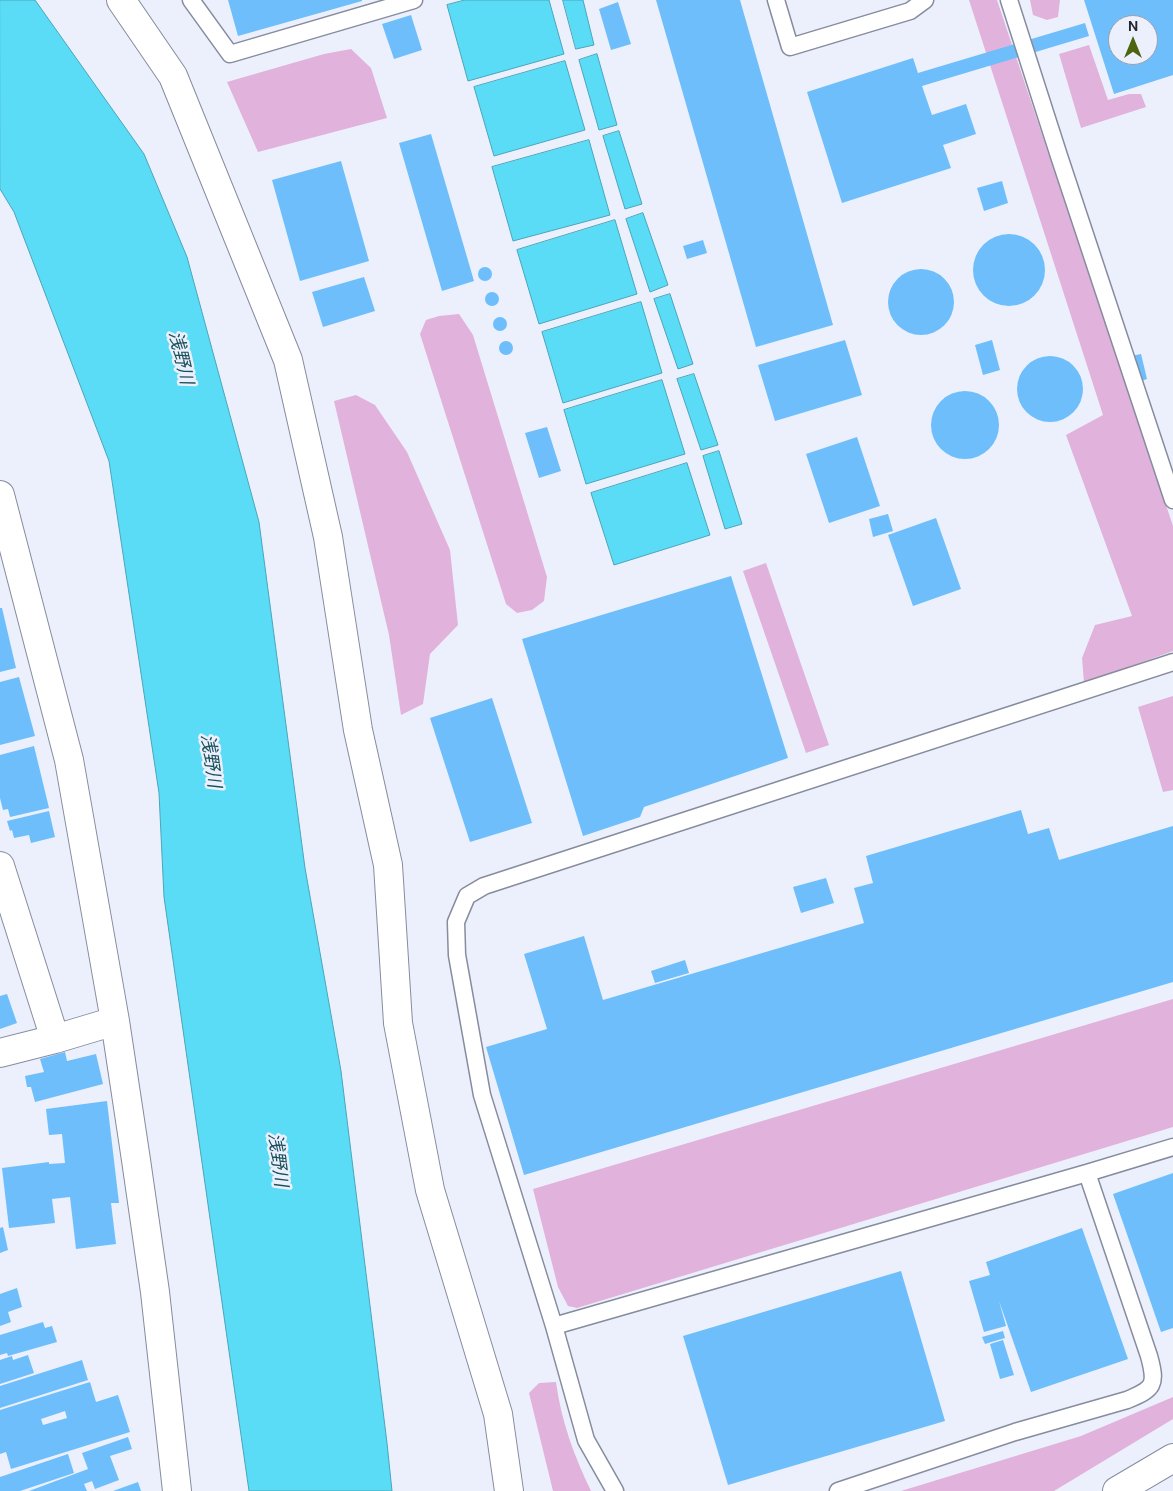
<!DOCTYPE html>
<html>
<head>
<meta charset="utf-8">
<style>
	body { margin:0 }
	#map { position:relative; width:1173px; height:1491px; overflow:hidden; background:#ecf0fc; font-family:"DM Sans",sans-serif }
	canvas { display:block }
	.north { position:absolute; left:1108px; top:15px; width:50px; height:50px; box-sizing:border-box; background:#ecf0fc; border:1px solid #9c9fa9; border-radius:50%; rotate:0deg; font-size:14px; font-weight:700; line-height:20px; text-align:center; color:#23262d }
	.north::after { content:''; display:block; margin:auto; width:18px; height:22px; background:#4d6411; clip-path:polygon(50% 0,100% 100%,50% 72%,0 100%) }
</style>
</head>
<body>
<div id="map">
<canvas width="1173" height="1491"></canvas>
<div class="north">N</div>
</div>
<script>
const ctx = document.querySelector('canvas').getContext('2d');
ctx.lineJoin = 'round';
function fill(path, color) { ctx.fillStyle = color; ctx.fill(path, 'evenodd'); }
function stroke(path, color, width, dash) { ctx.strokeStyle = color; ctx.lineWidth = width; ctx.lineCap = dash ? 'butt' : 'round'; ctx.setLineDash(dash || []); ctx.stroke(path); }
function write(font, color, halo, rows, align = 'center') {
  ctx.font = font + ' "DM Sans","Noto Sans JP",sans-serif'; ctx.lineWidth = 5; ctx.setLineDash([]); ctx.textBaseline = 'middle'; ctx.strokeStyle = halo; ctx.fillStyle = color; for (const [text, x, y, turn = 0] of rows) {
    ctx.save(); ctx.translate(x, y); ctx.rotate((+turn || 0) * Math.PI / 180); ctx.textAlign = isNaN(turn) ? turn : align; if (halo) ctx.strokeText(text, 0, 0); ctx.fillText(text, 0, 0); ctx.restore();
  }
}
fill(new Path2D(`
	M969,0H997L1173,526V651L1084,683L1082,658L1095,625L1132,616L1066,435L1103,415Z
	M1030,0H1060L1058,17L1047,20L1033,15Z
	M1089,45L1108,100L1129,94H1141L1146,107L1081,128L1059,54Z
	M351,49L371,68L387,118L258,152L227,82L324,54Z
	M459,314L473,335L547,577L544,601L532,610L517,613L506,604L420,334L426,320L439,316Z
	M356,395L375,405L407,452L450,550L458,625L430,654L423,704L401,715L389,635L334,401Z
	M766,563L829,745L806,753L743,571Z
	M1173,696V790L1163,792L1138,707Z
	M1173,999V1127L577,1308L568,1306L558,1287L533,1189Z
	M556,1382C561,1420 574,1456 591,1491H553L529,1393L539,1383Z
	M1173,1397V1419L1054,1491H901L1081,1436Z`), '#e1b2db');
const water = new Path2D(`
	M0,0H35L144,154L187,257L259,522L305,868L341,1071L387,1443L392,1491H249L164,897L159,793L109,461L14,212L0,189Z
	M465,0H549L564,54L468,81L447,5Z
	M563,0H583L594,45L576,49Z
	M597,54L617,125L599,130L579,60Z
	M565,61L585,130L494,156L474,87Z
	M619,131L642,204L625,209L603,136Z
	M589,140L610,215L513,241L492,167Z
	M643,213L668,285L650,292L626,219Z
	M615,220L637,294L539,324L517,250Z
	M670,294L693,364L678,369L654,299Z
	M641,302L662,373L563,403L542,332Z
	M694,374L718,445L701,450L677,379Z
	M662,380L685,454L586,484L564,410Z
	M719,451L742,524L725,529L703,456Z
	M687,463L710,535L614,565L591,493Z`);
fill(water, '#5adcf6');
stroke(water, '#4aa5ba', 1);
fill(new Path2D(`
	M228,0H362V1L238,36Z
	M656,0H740L833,325L756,347Z
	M1084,0H1173V75L1114,94ZM1118,25H1148V55H1118Z
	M618,2L631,44L611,50L599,9Z
	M411,15L422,50L394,59L382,24Z
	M1085,23L1089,36L922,86L932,115L966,104L976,134L943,145L951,168L842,203L807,92L913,58L918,73Z
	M431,134L474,281L442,291L399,143Z
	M341,161L369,261L300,281L272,180Z
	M1002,181L1008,203L984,211L977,188Z
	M973 270a36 36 0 1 1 72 0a36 36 0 1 1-72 0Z
	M703,240L707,253L687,259L683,246Z
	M478 274a7 7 0 1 1 14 0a7 7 0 1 1-14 0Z
	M888 302a33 33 0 1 1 66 0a33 33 0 1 1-66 0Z
	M364,277L375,311L323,327L312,292Z
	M485 299a7 7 0 1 1 14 0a7 7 0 1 1-14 0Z
	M493 324a7 7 0 1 1 14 0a7 7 0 1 1-14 0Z
	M845,340L862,395L775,421L758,365Z
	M992,340L1000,370L983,375L975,345Z
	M499 348a7 7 0 1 1 14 0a7 7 0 1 1-14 0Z
	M1141,354L1147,379L1138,382L1131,356Z
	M1017 389a33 33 0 1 1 66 0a33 33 0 1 1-66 0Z
	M931 425a34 34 0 1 1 68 0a34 34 0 1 1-68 0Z
	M547,427L561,471L539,478L525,433Z
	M857,437L880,506L829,523L806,454Z
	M888,514L893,531L873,537L869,519Z
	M936,518L961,589L913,606L888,535Z
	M731,576L788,758L644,807L640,817L583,836L522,639Z
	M0,608H2L16,668L0,672Z
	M19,677L35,736L0,745V682Z
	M492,698L532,823L470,842L430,718Z
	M34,746L49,808L10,817L8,809L3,810L0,798V755Z
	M1021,810L1028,834L1049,828L1059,860L1173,826V982L524,1175L486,1047L547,1029L524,954L584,936L603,1000L864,923L854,888L873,883L866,856Z
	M49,811L55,837L31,843L29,835L14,838L12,830L10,831L7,821Z
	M826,878L834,903L801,913L793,887Z
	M685,960L689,973L655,983L651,971Z
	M7,994L17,1023L0,1029V996Z
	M65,1052L67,1061L96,1054L103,1084L35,1102L31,1087H27L25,1076L44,1072L40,1059Z
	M107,1101L119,1203H111L116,1244L76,1249L70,1197L52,1199L55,1223L9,1228L2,1168L49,1162V1164L65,1163L62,1134L49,1135L46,1109Z
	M1173,1173V1328L1161,1332L1113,1194Z
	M3,1227L8,1250L0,1253V1228Z
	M1082,1228L1128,1359L1031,1392L999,1301L1006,1326L984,1332L969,1281L990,1275L986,1262Z
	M901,1271L945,1421L728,1485L683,1336Z
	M17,1288L22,1307L8,1312L11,1322L0,1326V1294Z
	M43,1322L45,1328L52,1326L57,1342L8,1356L7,1353L0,1355V1335Z
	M1003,1331L1005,1338L985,1344L982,1337Z
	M1003,1340L1014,1375L1000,1379L990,1344Z
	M28,1355L34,1373L0,1384V1360L12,1356L13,1360Z
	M82,1360L88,1380L0,1408V1386Z
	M90,1382L96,1402L118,1395L130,1432L11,1469L6,1452L0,1454V1410ZM65,1411L67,1418L43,1425L41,1419Z
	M128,1437L132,1449L110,1456L119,1480L95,1489L92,1481L84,1484L87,1491H29L88,1469L82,1453Z
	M68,1454L74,1473L20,1491H0V1477Z
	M138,1482L141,1491H113Z`), '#6dbefb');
const service = new Path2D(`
	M191,0L230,54L414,0
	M776,0L790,47L910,11L925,0
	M1009,0L1059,156L1173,500
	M1173,662L484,886L467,896L456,922L457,955L482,1095L554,1326L1087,1173L1173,1147
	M554,1326L586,1440L615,1491
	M838,1491L1015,1432L1127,1400C1154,1389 1157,1385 1149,1356L1087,1173`);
const minor = new Path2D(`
	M121,0L173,76L288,360L328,537L358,730L388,865L398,1023L430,1190L498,1414L509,1491
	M0,495L69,760L115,1021L136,1160L155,1292L177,1491
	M0,866L55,1039
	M0,1053L55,1039L115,1021
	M1117,1491L1173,1458`);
stroke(service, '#868c9e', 19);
stroke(minor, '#868c9e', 30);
stroke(service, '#fff', 16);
stroke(minor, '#fff', 28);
write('italic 18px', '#19505b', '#ecf0fc', [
	["浅野川",180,358,77],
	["浅野川",210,761,82],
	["浅野川",277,1160,83]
]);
</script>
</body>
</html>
